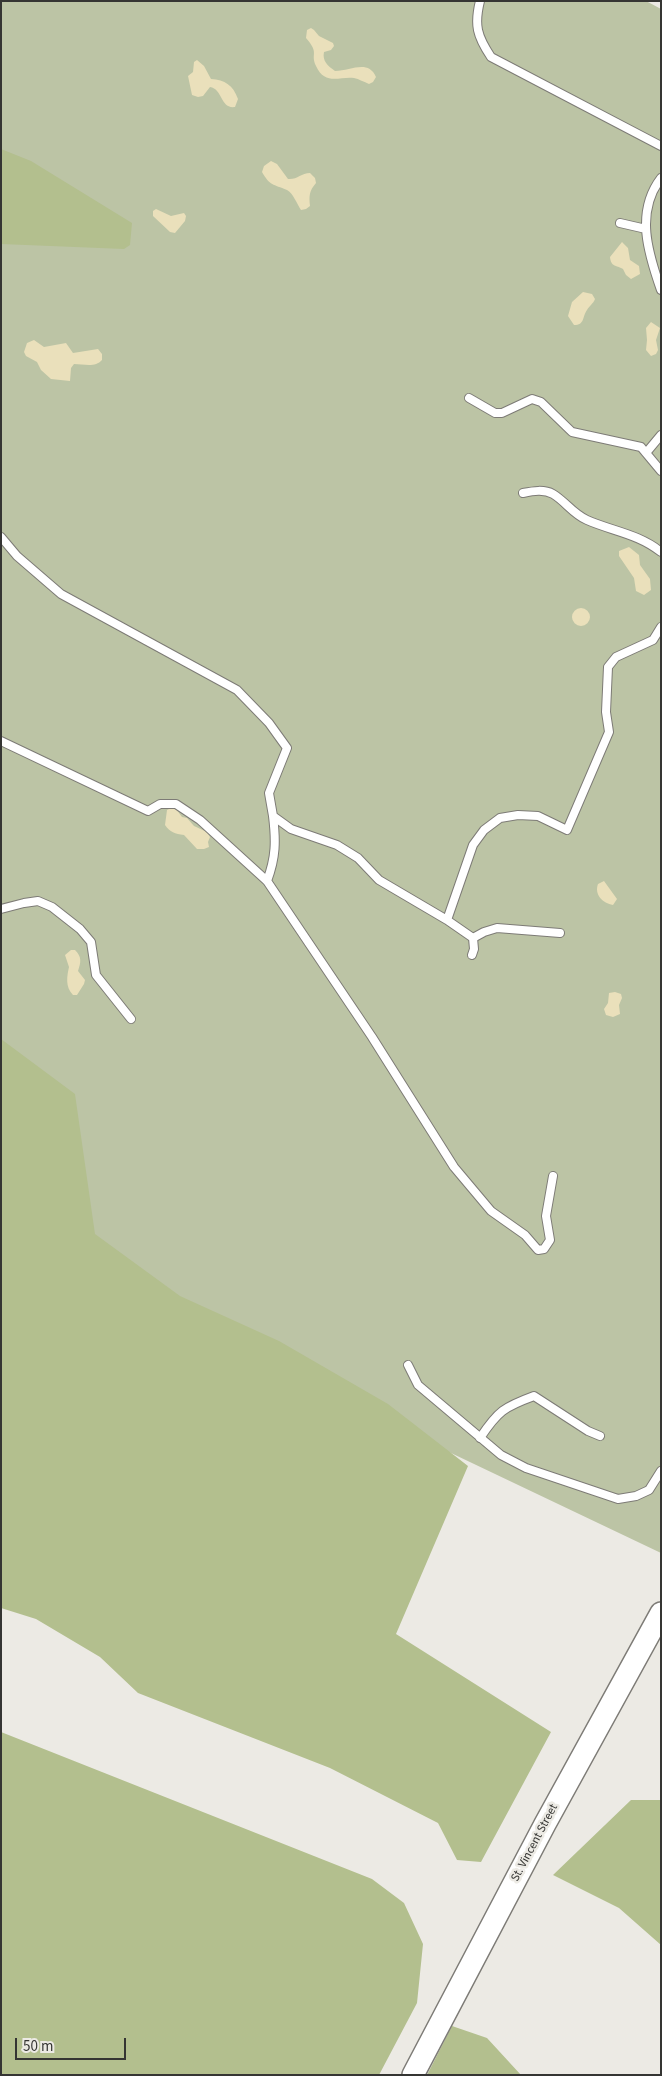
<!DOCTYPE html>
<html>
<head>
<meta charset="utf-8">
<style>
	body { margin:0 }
	#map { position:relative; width:662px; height:2076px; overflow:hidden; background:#eceae4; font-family:"Source Sans 3",sans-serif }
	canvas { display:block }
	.frame { position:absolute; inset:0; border:2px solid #353533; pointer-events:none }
	.scale { position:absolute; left:15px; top:2038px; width:111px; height:22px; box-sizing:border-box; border:2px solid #353533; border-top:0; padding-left:6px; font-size:15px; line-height:18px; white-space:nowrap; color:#353533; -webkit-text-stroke:4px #eceae4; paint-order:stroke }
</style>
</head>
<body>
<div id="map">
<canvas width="662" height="2076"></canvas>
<div class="frame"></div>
<div class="scale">50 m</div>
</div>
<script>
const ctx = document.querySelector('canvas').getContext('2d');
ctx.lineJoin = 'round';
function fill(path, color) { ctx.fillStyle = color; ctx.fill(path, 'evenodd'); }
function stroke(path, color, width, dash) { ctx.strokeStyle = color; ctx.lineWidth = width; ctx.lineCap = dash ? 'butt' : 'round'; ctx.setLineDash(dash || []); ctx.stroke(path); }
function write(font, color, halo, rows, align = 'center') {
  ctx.font = font + ' "Source Sans 3",sans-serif'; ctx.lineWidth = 5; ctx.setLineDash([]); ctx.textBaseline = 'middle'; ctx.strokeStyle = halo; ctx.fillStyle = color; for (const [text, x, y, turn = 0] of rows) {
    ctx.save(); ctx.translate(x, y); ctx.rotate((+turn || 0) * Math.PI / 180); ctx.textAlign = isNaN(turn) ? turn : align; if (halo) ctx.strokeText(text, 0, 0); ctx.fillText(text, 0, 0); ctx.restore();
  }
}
fill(new Path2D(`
	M1,1H646L661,9V1553L75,1274L1,1440Z`), '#bcc4a5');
fill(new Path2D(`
	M1,149L31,161L132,223L130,245L124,249L1,244Z
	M1,1039L75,1094L95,1234L180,1296L279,1341L388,1404L468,1466L396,1634L551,1732L481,1862L457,1860L438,1823L330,1768L138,1693L100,1657L36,1619L1,1608Z
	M1,1732L372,1879L404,1903L423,1944L417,2003L379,2075H1Z
	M631,1800H661V1945L619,1908L553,1875Z
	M452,2026L487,2038L521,2075H427Z`), '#b3bf8e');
fill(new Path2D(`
	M311,28L314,30L319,36L333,43L334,46L331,50L324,52C322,61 328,66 335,71C351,71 368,59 376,77L373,82L369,84C364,82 359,79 354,78C340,76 325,86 316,66C310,53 320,54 306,38L307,30Z
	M197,60L204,66L211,79C225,80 233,85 238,99L235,107C220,109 223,89 210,87L203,96L198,97L192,95L188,76L193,72L194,62Z
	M271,161L277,164L288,179C297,180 301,173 310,173L315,178L316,183C309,191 309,196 310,206L306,209L301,210C297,204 293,193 287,190C273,184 270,186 262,172L264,166Z
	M156,209L171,216L184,213L186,216L185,221L175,233L170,232L153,216V211Z
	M622,242L628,248L630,260L639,266L640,274L631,279L626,275L623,269C616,265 611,267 610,257Z
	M583,292L592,294L595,299C593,304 590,305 587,310C582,317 585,325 574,325L568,316L572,302Z
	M651,322L660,328L656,340L658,350L656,354L651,356L646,350L647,340L646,328Z
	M34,340L44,347L66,343L73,353L98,349L102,354V360C95,368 84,364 74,364L71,368L70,381L51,379L41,370L37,362L26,356L24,352L27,343Z
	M629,547L639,555L640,565L650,579L651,590L644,595L636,591L634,578L619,556V551Z
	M572 617a9 9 0 1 1 18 0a9 9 0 1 1-18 0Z
	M171,808L176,809L182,817L187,818L194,826L207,832L210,837L208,842L209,847L204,849H197L184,835C175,834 170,832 165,825L167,810Z
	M604,881L617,899L613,905C603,903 594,895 598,884Z
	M71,950H75C82,957 81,962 78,971L85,980L84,984L77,995H73C65,987 67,976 69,967L65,955Z
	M615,992L621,994L622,998L619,1005L620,1014L613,1017L606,1015L604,1009L608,1003L609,993Z`), '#eae0bb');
const lane = new Path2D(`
	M480,1C474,25 477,36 491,57L661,146
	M661,178C635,212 648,253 661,290
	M620,223L646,229
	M469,398L495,413H502L532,399L541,402L572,432L641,447L661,471
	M646,453L661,435
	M523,493C533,491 544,489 553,494C565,501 573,514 587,520C612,531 639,534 661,552
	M1,537L17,556L61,594L237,690L269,723L287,748L269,793L273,816L291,829L337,845L358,858L379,880L447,920
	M1,741L148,811L160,804H176L200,820L267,881L372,1037L454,1167L491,1211L525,1235L538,1250L544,1249L550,1240L546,1216L553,1176
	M267,881C276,857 276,841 273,816
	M1,909L24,903L38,901L52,907L80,929L91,942L96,975L131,1019
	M560,933L497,928L484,932L473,938L447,920L473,845L484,830L500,818L518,815L538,816L567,830L609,732L606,712L608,667L616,657L653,640L661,627
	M472,955L474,949L473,938
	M408,1365L418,1385L501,1455L526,1468L618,1499L636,1496L649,1490L661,1471
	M480,1438C498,1411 504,1407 534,1396L588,1431L600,1436`);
const secondary = new Path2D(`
	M413,2075L545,1824L661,1613`);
stroke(lane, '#7d7b76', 10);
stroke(secondary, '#7d7b76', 24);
stroke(lane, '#fff', 8);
stroke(secondary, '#fff', 21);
write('12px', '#353533', '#eceae4', [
	["St. Vincent Street",535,1843,-62]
]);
</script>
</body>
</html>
